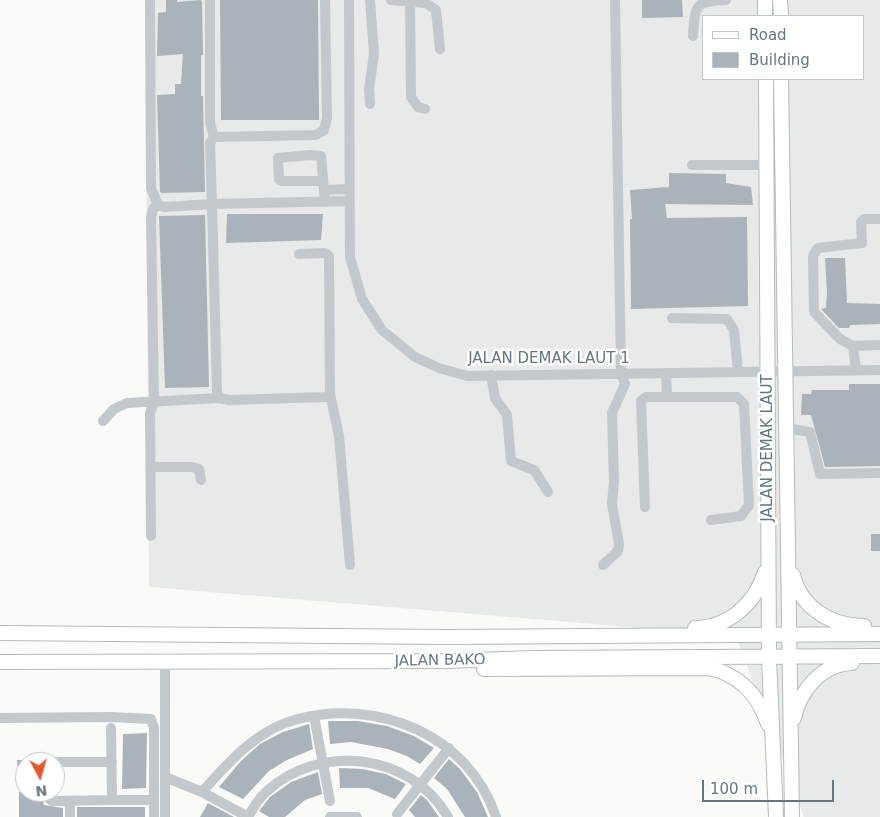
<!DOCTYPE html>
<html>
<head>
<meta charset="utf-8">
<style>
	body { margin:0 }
	#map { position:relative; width:880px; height:817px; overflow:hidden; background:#fafaf8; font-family:"DejaVu Sans",sans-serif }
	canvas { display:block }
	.legend { position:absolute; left:702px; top:15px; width:162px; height:65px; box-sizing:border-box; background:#fff; border:1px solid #c1c8cd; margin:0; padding:6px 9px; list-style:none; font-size:15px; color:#657683 }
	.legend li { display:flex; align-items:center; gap:10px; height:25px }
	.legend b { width:25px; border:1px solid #c1c8cd }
	.north { position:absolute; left:15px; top:752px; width:50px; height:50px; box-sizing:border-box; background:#fff; border:1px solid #c1c8cd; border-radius:50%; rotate:174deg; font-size:14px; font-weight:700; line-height:20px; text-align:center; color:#657683 }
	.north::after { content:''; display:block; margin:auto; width:18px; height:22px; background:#e4572e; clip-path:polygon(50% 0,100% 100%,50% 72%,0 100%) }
	.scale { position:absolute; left:702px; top:780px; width:132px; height:22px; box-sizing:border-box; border:2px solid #657683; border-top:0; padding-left:6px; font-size:15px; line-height:18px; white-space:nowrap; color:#657683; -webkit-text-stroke:4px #fff; paint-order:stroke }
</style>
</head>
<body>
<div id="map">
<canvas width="880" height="817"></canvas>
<ul class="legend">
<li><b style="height:6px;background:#fff"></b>Road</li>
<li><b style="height:14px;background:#aab3b9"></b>Building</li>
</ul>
<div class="north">N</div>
<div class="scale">100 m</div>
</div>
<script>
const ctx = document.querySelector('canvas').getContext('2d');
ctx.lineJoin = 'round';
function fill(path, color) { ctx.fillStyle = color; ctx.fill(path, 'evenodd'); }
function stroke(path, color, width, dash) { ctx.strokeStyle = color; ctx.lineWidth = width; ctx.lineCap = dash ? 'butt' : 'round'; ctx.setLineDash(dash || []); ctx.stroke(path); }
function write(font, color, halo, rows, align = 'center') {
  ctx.font = font + ' "DejaVu Sans",sans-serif'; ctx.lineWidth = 5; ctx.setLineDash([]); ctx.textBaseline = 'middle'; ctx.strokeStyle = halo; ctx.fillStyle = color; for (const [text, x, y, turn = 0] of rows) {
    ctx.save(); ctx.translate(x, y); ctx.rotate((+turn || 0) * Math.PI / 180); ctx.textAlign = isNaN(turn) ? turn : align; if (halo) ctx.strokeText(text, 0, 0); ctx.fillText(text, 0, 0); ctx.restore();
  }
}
fill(new Path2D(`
	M145,0H880V817H804L736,636L149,587ZM704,16H864V79H704Z`), '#e8e9e9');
fill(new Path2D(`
	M166,0H177V2L201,0L202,2L203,55H201V96H203L205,192L161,193L160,191L157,95L175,94V84H181L183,54L157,56L158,13L166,12Z
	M220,0H318L319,120H221Z
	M642,0H682L683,17L642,18Z
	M669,173L726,174V183L751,187L753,205L665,204L667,218L747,217L748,306L631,309L630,219H632L630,190L669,187Z
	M227,214H323L321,240L226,243Z
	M205,215L209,387L165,388L159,216Z
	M825,258H845L847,303L880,304V324L850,325L849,328H839L821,309L826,308L827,293Z
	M849,384H880V466L825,467L811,415H801L802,394H811L812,390H849Z
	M871,534H880V551H871Z
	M328,721H358L387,726L414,736L434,748L420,764L407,756L388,749L351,742L330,744Z
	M309,724L313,749L287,760L269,771L243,799L219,787L241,761L260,744L283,732Z
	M147,733L146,788L122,789L123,734Z
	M449,759L460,769L477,792L488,817H465L447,789L434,778Z
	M17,760H25V788H20Z
	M339,768L362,769L386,774L406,784L395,799L368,788H340Z
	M318,772L322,794L305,800L285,817H269L259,811L270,797L291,782Z
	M19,792H41L44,805L63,808V817H19Z
	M421,795L427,800L439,817H415L409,810Z
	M208,803L234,817H200Z
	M77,807H145V817H77Z`), '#aab3b9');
const major = new Path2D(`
	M765,0V16
	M780,0L781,16
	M766,79L769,658L776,817
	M781,79L792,817
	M793,575C801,608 831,626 864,626
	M695,628C729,627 755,604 765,572
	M0,633L446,637L880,634
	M0,662L448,661L533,658L880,656
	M484,669L709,668C740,675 758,694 768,724
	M794,718C800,690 822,664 852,663`);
stroke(major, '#b5babe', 16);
stroke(new Path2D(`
	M150,0L151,188L158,205L164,207L212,204L210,143L214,137L316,135L324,130L327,118L325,0
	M210,0V123L214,137
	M349,0L350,257L362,299L382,330L415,357L439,368L467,376L880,370
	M370,0L374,54L369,89L370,104
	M391,0L426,3L436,10L440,49
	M410,2L411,97L418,107L425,109
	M693,36C695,6 694,1 726,0
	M692,165H766
	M323,181H281L279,179L278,158L310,155L321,156L325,202
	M325,190L349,189
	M672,318L727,319L734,330L738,372
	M853,346L840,339L814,312L813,256L818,248L862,243L861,222L864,219H880
	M856,370L853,346L880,345
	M666,373L667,397H737L744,404L749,505L741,516L711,520
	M491,375L495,398L507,415L511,461L534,470L548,492
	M330,394L339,436L350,565
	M219,398L217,391L212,204L349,201
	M103,421L114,409L127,403L219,398L229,400L326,397L330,394L329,256L325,253L299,254
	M786,428L810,432L820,474L880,473
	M151,467H192L199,469L201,480
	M645,507L641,401L646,397H667
	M151,536L150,413L154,402L151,217L153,209L158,205
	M603,565L618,551L619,544L612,504L614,481L612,413L625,384L621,373L615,0
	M165,663V817
	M314,716L330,801
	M0,718L111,717L151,719L154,728V817
	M55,762H112
	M165,777L202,792L248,817
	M48,792V798L52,801L112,800L111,728
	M202,792C228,763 257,729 298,719C378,698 469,735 496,817
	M112,800H154
	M70,801V817
	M397,814L449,748
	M248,817C253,808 258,799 266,792C320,742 411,753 448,817
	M330,817H357`), '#c3c8cc', 10);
stroke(major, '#fff', 14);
write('15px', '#657683', '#fff', [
	["JALAN DEMAK LAUT 1",549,359],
	["JALAN DEMAK LAUT",768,448,-90],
	["JALAN BAKO",440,661,-1]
]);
</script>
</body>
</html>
